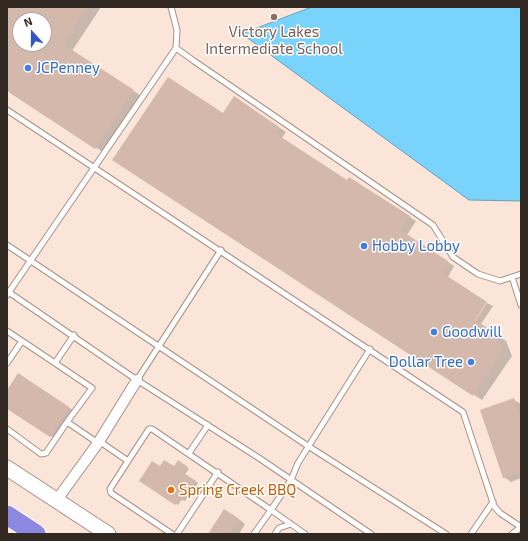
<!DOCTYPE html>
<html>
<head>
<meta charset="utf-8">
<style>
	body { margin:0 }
	#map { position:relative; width:528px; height:541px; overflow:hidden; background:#fbe5d9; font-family:"Exo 2",sans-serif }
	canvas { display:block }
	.frame { position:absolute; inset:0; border:8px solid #332923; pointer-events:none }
	.north { position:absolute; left:12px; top:12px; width:40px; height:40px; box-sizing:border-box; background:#fff; border:1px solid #ada9a7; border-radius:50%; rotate:339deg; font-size:11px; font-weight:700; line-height:16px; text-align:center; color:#332923 }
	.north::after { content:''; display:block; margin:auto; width:14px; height:18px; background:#3255c5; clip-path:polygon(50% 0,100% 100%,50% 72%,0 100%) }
</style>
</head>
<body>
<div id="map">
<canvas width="528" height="541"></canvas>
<div class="frame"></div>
<div class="north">N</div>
</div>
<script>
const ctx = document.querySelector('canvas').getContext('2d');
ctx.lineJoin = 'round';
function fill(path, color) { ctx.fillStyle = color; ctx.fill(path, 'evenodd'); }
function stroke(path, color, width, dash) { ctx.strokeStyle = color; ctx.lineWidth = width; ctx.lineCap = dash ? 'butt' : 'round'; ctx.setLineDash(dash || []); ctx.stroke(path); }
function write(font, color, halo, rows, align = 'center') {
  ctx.font = font + ' "Exo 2",sans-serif'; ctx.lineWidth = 3; ctx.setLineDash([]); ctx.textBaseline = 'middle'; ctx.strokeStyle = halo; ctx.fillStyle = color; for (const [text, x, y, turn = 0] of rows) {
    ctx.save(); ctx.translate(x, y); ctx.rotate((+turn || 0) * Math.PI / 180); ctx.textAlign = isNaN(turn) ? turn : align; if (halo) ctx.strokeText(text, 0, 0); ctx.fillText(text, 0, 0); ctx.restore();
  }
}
const water = new Path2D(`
	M312,7H521V201L469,200L242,34Z`);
fill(water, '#7ad3fa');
stroke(water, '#65a0ba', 1);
fill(new Path2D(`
	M7,7H101L72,51L140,95L103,152L7,90ZM20,20H44V44H20Z
	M241,102L286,132L282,138L348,181L356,182L416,221L407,235L454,266L448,277L439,372L224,114Z
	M487,303L493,306L481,324L506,341L512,356L482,400L440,373Z
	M26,379L76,412L57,440L7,407V392Z
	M514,400L521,404V478L511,482L504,477Z
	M179,462L189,469L185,474L198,483L185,501L182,499L178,505L141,481L175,467Z
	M232,514L245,524L239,534H209Z`), '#0003');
fill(new Path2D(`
	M7,7H88L63,44L134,90L95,149L7,91ZM20,20H44V44H20Z
	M168,77L223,113L234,96L279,127L275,133L347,180L349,177L410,216L400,230L448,261L441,272L487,302L475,320L497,334L503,350L473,396L112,160Z
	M18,373L69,407L50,437L7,409V390Z
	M514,398L521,418V472L503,478L480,410Z
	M164,460L174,466L178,460L188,467L184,473L196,481L183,501L180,498L175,505L139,481L152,461L160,466Z
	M224,509L239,519L229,534H208Z`), '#d4b8ac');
const lane = new Path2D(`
	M171,7L177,30L176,48L194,61L433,225L453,257L478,274L500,281L521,274
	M7,110L463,412L494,506L500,513L521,527
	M7,245L308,446L446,534
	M512,277L521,305
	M7,291L137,380L259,458L371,534
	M7,295L176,48
	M7,331L55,363L74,335
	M7,363L22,341
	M55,363L92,388L67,422L98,443
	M137,380L221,250
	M7,429L41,454L46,453L67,422
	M99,441L128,461L149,429H152L271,510L291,480L298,463L370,349
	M189,453L208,425
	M128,461L110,489L111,493L172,534
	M177,534L218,472
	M254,534L271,510L305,534
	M275,534L279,528L291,524
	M471,534L493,502
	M512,534L521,527`);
const street = new Path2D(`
	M56,501L98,443L137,380`);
const secondary = new Path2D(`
	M7,468L108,534`);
const highway = new Path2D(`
	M7,515L36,534`);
stroke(lane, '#aa9184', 7);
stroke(street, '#aa9184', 12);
stroke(secondary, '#aa9184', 17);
stroke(highway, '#fff', 21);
stroke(lane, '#fff', 5);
stroke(street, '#fff', 10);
stroke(secondary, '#fff', 15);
stroke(highway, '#8c87e0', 19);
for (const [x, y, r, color] of [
	[274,17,4,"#8d6e63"],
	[28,68,4,"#3f7fe0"],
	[364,246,4,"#3f7fe0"],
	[434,332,4,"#3f7fe0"],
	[471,362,4,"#3f7fe0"],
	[171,490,4,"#e8710a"]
]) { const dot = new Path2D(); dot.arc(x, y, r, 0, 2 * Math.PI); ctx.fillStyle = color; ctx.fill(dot); stroke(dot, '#fff', 1.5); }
write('15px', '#785e54', '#fff', [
	["Victory Lakes",274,32],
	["Intermediate School",274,49]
]);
write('15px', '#366cbe', '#fff', [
	["JCPenney",36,68],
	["Hobby Lobby",372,246],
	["Goodwill",442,332],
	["Dollar Tree",463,362,"right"]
], 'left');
write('15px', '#c56008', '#fff', [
	["Spring Creek BBQ",179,490]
], 'left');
</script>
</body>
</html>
